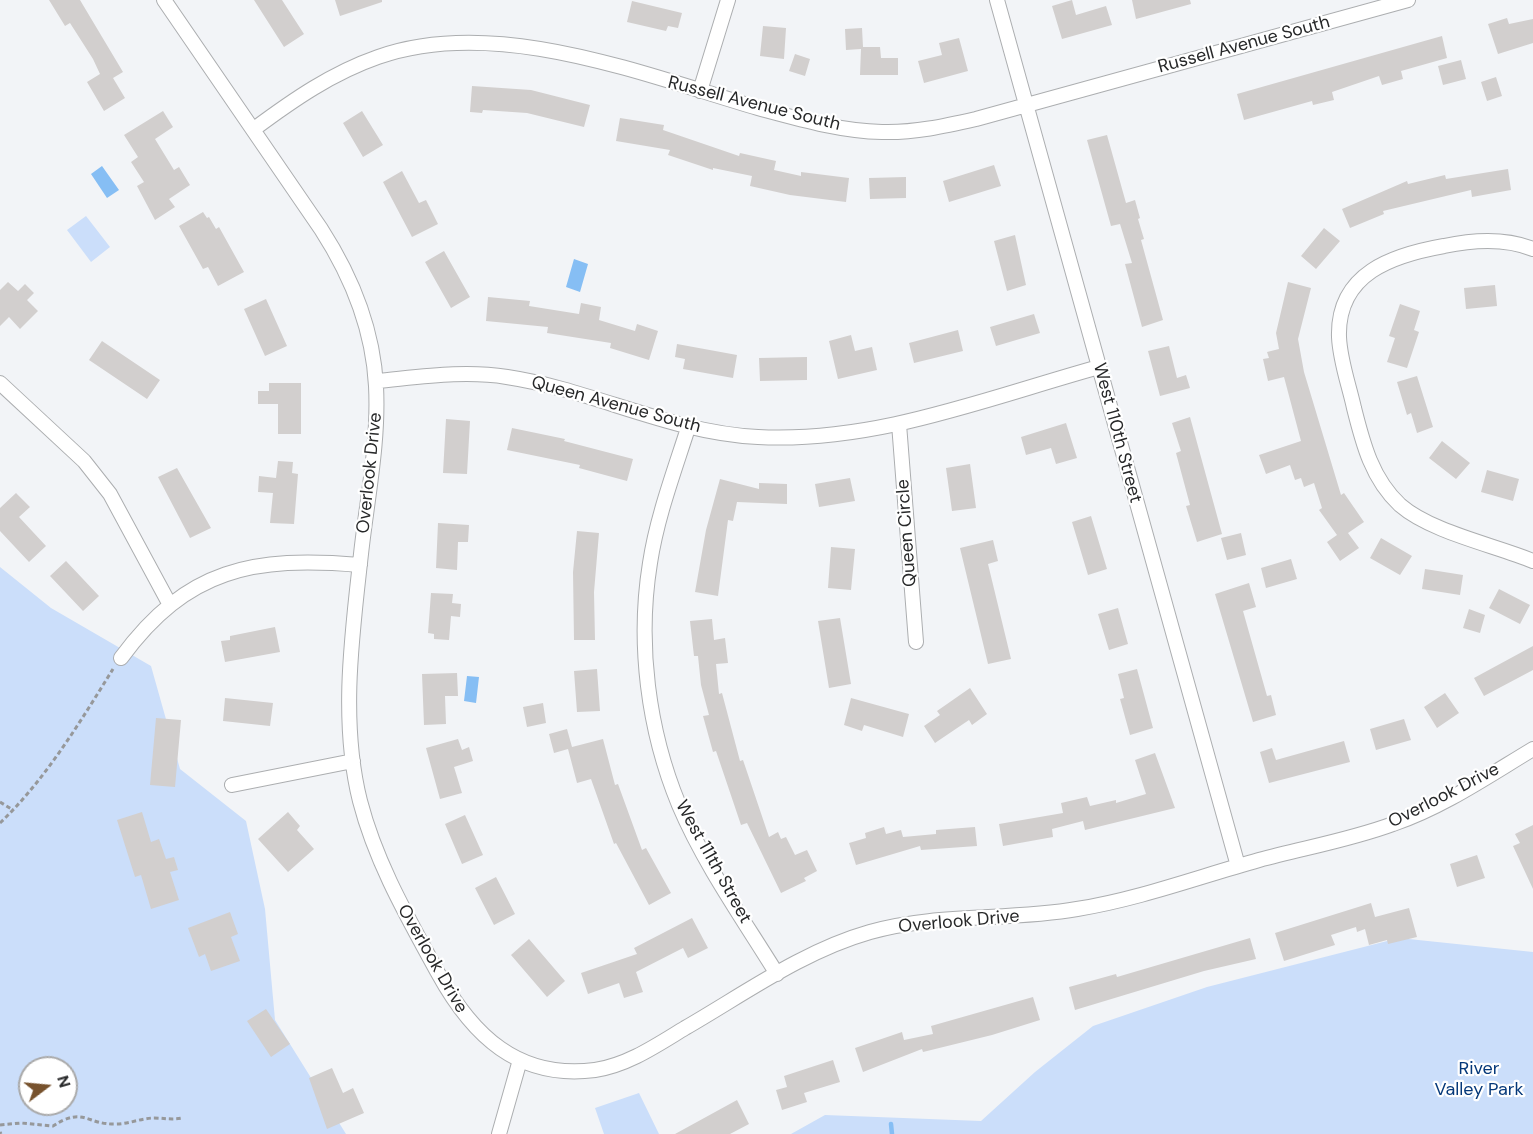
<!DOCTYPE html>
<html>
<head>
<meta charset="utf-8">
<style>
	body { margin:0 }
	#map { position:relative; width:1533px; height:1134px; overflow:hidden; background:#f2f4f7; font-family:"DM Sans",sans-serif }
	canvas { display:block }
	.north { position:absolute; left:18px; top:1056px; width:60px; height:60px; box-sizing:border-box; background:#fff; border:2px solid #a9a9a9; border-radius:50%; rotate:74deg; font-size:16px; font-weight:700; line-height:24px; text-align:center; color:#272829 }
	.north::after { content:''; display:block; margin:auto; width:21px; height:27px; background:#77522d; clip-path:polygon(50% 0,100% 100%,50% 72%,0 100%) }
</style>
</head>
<body>
<div id="map">
<canvas width="1533" height="1134"></canvas>
<div class="north">N</div>
</div>
<script>
const ctx = document.querySelector('canvas').getContext('2d');
ctx.lineJoin = 'round';
function fill(path, color) { ctx.fillStyle = color; ctx.fill(path, 'evenodd'); }
function stroke(path, color, width, dash) { ctx.strokeStyle = color; ctx.lineWidth = width; ctx.lineCap = dash ? 'butt' : 'round'; ctx.setLineDash(dash || []); ctx.stroke(path); }
function write(font, color, halo, rows, align = 'center') {
  ctx.font = font + ' "DM Sans",sans-serif'; ctx.lineWidth = 4.5; ctx.setLineDash([]); ctx.textBaseline = 'middle'; ctx.strokeStyle = halo; ctx.fillStyle = color; for (const [text, x, y, turn = 0] of rows) {
    ctx.save(); ctx.translate(x, y); ctx.rotate((+turn || 0) * Math.PI / 180); ctx.textAlign = isNaN(turn) ? turn : align; if (halo) ctx.strokeText(text, 0, 0); ctx.fillText(text, 0, 0); ctx.restore();
  }
}
fill(new Path2D(`
	M86,216L110,247L91,262L67,230Z
	M0,567L51,608L151,666L180,769L246,821L265,909L275,1020L346,1134H0ZM30,1068H66V1104H30Z
	M1399,938L1533,952V1134H791L825,1115L981,1121L1035,1072L1093,1026L1207,987Z
	M639,1093L659,1134H604L595,1108Z`), '#cbdefa');
fill(new Path2D(`
	M102,166L119,190L107,198L91,174Z
	M574,259L588,264L580,292L566,287Z
	M467,676L479,677L476,703L464,701Z`), '#86bef4');
stroke(new Path2D(`
	M891,1124L892,1134`), '#86bef4', 4.5);
fill(new Path2D(`
	M49,0H80L123,72L113,78L125,98L104,111L87,82L100,74L93,59L70,23L65,26Z
	M254,0H282L304,34L284,47Z
	M335,0H382V2L340,16Z
	M1072,0L1076,15L1106,6L1112,25L1062,39L1052,6Z
	M1132,0H1190L1191,4L1136,19Z
	M632,1L682,13L678,28L668,26L666,31L627,22Z
	M1507,18L1509,24L1533,19V43L1498,54L1488,24Z
	M763,26L786,28L784,59L760,56Z
	M862,28L863,47H880L881,58H898V75H860L861,49L846,50L845,29Z
	M1442,36L1447,58L1401,71L1403,79L1382,85L1379,76L1332,92L1334,100L1313,105L1312,101L1244,120L1237,94Z
	M959,38L968,71L924,83L918,61L942,55L939,43Z
	M795,54L810,59L805,76L789,71Z
	M1461,60L1466,79L1443,85L1438,66Z
	M1496,77L1502,96L1487,101L1481,82Z
	M472,86L531,90L590,105L584,127L527,113L483,110L482,113L470,112Z
	M163,111L173,127L155,139L174,170L179,167L190,185L169,199L175,207L155,220L137,186L144,182L131,162L138,157L124,135Z
	M362,111L383,145L363,157L343,123Z
	M620,118L664,125L663,130L739,156L740,153L776,161L774,170L801,176V172L849,178L846,202L790,195L750,186L752,176L713,168V170L668,155L670,150L616,141Z
	M1107,135L1126,203L1135,200L1140,218L1138,219L1144,239L1141,240L1163,320L1142,327L1125,264L1132,263L1120,224L1111,226L1087,140Z
	M994,165L1001,186L949,202L943,181Z
	M1508,169L1511,190L1472,197L1471,190L1383,211L1384,214L1350,228L1342,209L1407,181L1408,184L1445,175L1446,179Z
	M402,171L419,203L426,200L438,224L412,237L383,182Z
	M906,177V198L870,199L869,178Z
	M203,212L207,218L209,217L216,229L219,227L244,272L218,286L208,267L203,269L179,226Z
	M1324,228L1340,241L1316,269L1301,256Z
	M1015,235L1026,285L1007,291L994,241Z
	M444,251L470,297L451,308L425,262Z
	M8,282L18,291L25,284L34,293L27,300L38,311L20,329L9,317L0,326V290Z
	M1288,282L1311,288L1298,339L1304,372L1341,495L1344,493L1364,522L1348,533L1359,548L1340,561L1327,542L1337,535L1319,510L1322,508L1314,483L1304,487L1301,478L1295,480L1290,465L1266,474L1259,455L1301,441L1284,377L1268,381L1263,359L1269,358L1267,352L1279,349L1276,333Z
	M1495,285L1497,306L1466,309L1464,288Z
	M488,297L530,301L529,306L579,314L581,303L601,307L599,320L635,331L637,324L658,331L649,360L610,348L611,343L547,333L548,327L486,321Z
	M266,299L287,346L265,356L244,309Z
	M1400,304L1420,311L1414,330L1419,332L1407,368L1387,362L1395,338L1389,336Z
	M1034,314L1040,333L996,346L990,327Z
	M958,330L963,351L914,363L909,343Z
	M851,335L855,351L872,347L877,370L838,379L829,341Z
	M102,341L160,380L147,399L89,360Z
	M677,344L737,355L733,378L683,369L685,359L675,357Z
	M1169,346L1177,378L1186,375L1190,388L1160,396L1148,351Z
	M807,357V380L760,381L759,358Z
	M1417,376L1433,427L1417,433L1411,413L1407,415L1397,382Z
	M269,383H301V434H278V404H258V391H269Z
	M1190,417L1222,534L1197,542L1186,506L1190,505L1176,453L1181,451L1172,423Z
	M446,419L470,421L467,474L443,473Z
	M1066,423L1077,458L1056,464L1051,448L1026,455L1021,437Z
	M512,428L565,439L564,441L633,459L627,481L579,468L580,465L507,450Z
	M1442,441L1470,463L1456,479L1429,458Z
	M278,461L293,462L292,473L298,474L294,524L270,523L273,493L258,492L259,476L276,478Z
	M970,464L976,508L952,511L946,468Z
	M177,468L211,528L190,538L158,477Z
	M1487,470L1519,479L1513,501L1481,492Z
	M850,478L855,501L819,507L815,484Z
	M720,479L759,489V483L787,484V504L737,502L733,521L728,520L718,596L695,592L706,530Z
	M16,493L30,507L19,517L46,546L29,562L0,531V508Z
	M1091,516L1107,569L1088,575L1072,522Z
	M438,523L469,525L468,542H458L457,570L436,568Z
	M577,531L599,533L594,592L595,640H574L573,572Z
	M1241,533L1246,555L1227,560L1221,538Z
	M1381,538L1412,556L1400,575L1370,558Z
	M993,540L998,561L988,564L1011,659L988,664L960,548Z
	M831,547L855,549L851,590L828,588Z
	M1291,559L1297,579L1266,588L1261,568Z
	M66,561L99,596L83,611L50,576Z
	M1425,569L1463,575L1460,595L1422,589Z
	M1249,583L1256,607L1243,611L1267,696L1271,695L1276,715L1253,722L1215,594Z
	M1499,589L1530,605L1520,624L1489,608Z
	M431,593L453,594L452,603L461,604L460,617L451,616L449,640L434,639V634L428,633Z
	M1118,608L1128,644L1109,650L1098,614Z
	M1469,609L1485,615L1480,633L1463,628Z
	M840,618L851,684L829,688L818,621Z
	M712,619L714,640L725,638L728,663L716,664L719,694L722,693L740,761L743,760L769,837L778,832L781,839L786,837L795,855L807,850L817,871L804,878L806,881L781,893L747,823L741,825L716,751L713,752L703,716L709,715L701,685L698,656H694L690,621Z
	M275,627L280,652L225,662L221,641L230,640V636Z
	M1533,646V670L1484,696L1474,678Z
	M597,669L600,711L577,712L574,671Z
	M1137,669L1153,728L1130,735L1120,699L1124,698L1118,674Z
	M457,673L458,696H445L446,724L424,725L422,674Z
	M970,688L987,714L972,725L969,720L935,743L924,726L940,715L937,711Z
	M1445,693L1459,713L1437,728L1424,707Z
	M225,698L273,703L270,726L223,721Z
	M851,698L909,714L903,737L864,725L862,731L844,725Z
	M543,703L546,723L527,727L523,707Z
	M156,718L181,720L175,787L150,785Z
	M1404,719L1411,740L1376,750L1370,729Z
	M567,729L572,747L603,739L615,785L618,784L642,850L646,848L671,893L649,905L616,843L614,844L591,779L577,783L568,749L554,753L549,734Z
	M458,739L462,750L469,747L473,761L454,767L462,793L440,799L426,748Z
	M1344,741L1350,762L1269,783L1260,752L1272,748L1276,760Z
	M1155,753L1175,808L1085,830L1083,821L1052,829L1053,837L1003,846L999,824L1063,813L1061,803L1087,797L1090,806L1116,800V803L1146,794L1135,760Z
	M142,812L151,842L159,839L166,859L174,857L178,870L170,872L179,900L151,909L141,875L135,877L117,820Z
	M288,812L300,826L297,830L314,849L288,872L258,839Z
	M465,815L483,855L462,864L445,824Z
	M1533,825V889L1513,846L1520,843L1515,834Z
	M884,827L886,834L901,830L903,837L936,834V830L975,827L977,846L921,850L920,846L856,865L849,843L866,838L865,833Z
	M1477,855L1485,878L1457,887L1450,864Z
	M496,877L515,914L494,925L475,888Z
	M1371,903L1375,917L1409,908L1417,937L1388,944L1387,940L1369,945L1365,929L1357,932L1356,927L1331,935L1335,945L1284,961L1275,933Z
	M230,912L238,934L231,937L240,961L211,971L205,954L199,957L188,928Z
	M692,918L708,948L688,958L683,948L636,972L643,992L624,998L619,983L588,994L581,973L637,954L634,948Z
	M1250,938L1256,959L1204,971L1075,1010L1069,987L1116,974L1117,977Z
	M529,939L565,981L547,997L511,955Z
	M1033,997L1040,1020L992,1035L923,1052L922,1049L863,1072L855,1048L902,1032L904,1040L933,1034L931,1026Z
	M266,1009L290,1044L271,1057L247,1021Z
	M833,1060L840,1082L804,1093L807,1102L782,1110L776,1090L787,1087L784,1076Z
	M332,1068L343,1093L353,1088L364,1113L327,1129L309,1078Z
	M737,1100L749,1124L730,1134H675Z`), '#d2cfce');
const street = new Path2D(`
	M164,0L321,229C352,277 373,328 376,386C379,442 367,499 361,554C352,635 340,721 360,801C376,863 408,918 438,973C472,1035 518,1080 595,1070C628,1065 657,1045 685,1028C744,994 803,951 870,932C937,913 1008,921 1077,909C1139,899 1198,877 1259,860C1303,848 1350,840 1393,824C1443,807 1488,776 1533,749
	M997,0L1238,866
	M700,91L728,0
	M254,129C293,100 332,73 378,57C496,15 644,75 758,108C799,119 840,131 882,132C914,133 945,126 976,119L1408,0
	M1533,249C1506,238 1472,240 1444,246C1393,255 1337,273 1339,337C1340,361 1349,385 1354,408C1363,444 1372,479 1400,505C1431,532 1494,545 1533,561
	M376,381C420,377 464,370 507,377C593,390 671,433 758,437C876,443 987,398 1099,367
	M0,383L84,461L110,494L170,605
	M899,424L916,642
	M688,428C674,472 657,517 650,563C637,643 648,730 679,805C704,864 743,919 777,974
	M121,658C187,568 254,556 360,565
	M232,785L353,761
	M499,1134L520,1060`);
stroke(street, '#acaeb0', 16);
stroke(new Path2D(`
	M0,802L13,810
	M0,823C46,779 80,722 113,669
	M0,1125L21,1123L53,1126C84,1106 86,1125 116,1124C129,1124 142,1118 154,1118C164,1118 171,1120 182,1118
	M0,1132L1,1134`), '#96989a', 3, [4.5, 3]);
stroke(street, '#fff', 14);
write('18px', '#272829', '#fff', [
	["Russell Avenue South",1244,45,-15],
	["Russell Avenue South",754,104,14],
	["Queen Avenue South",616,405,15],
	["West 110th Street",1117,433,75],
	["Overlook Drive",370,473,-84],
	["Queen Circle",907,533,-94],
	["Overlook Drive",1444,796,-27],
	["West 111th Street",713,862,61],
	["Overlook Drive",959,922,-5],
	["Overlook Drive",432,959,60]
]);
write('18px', '#053879', '#fff', [
	["River",1479,1069],
	["Valley Park",1479,1090]
]);
</script>
</body>
</html>
